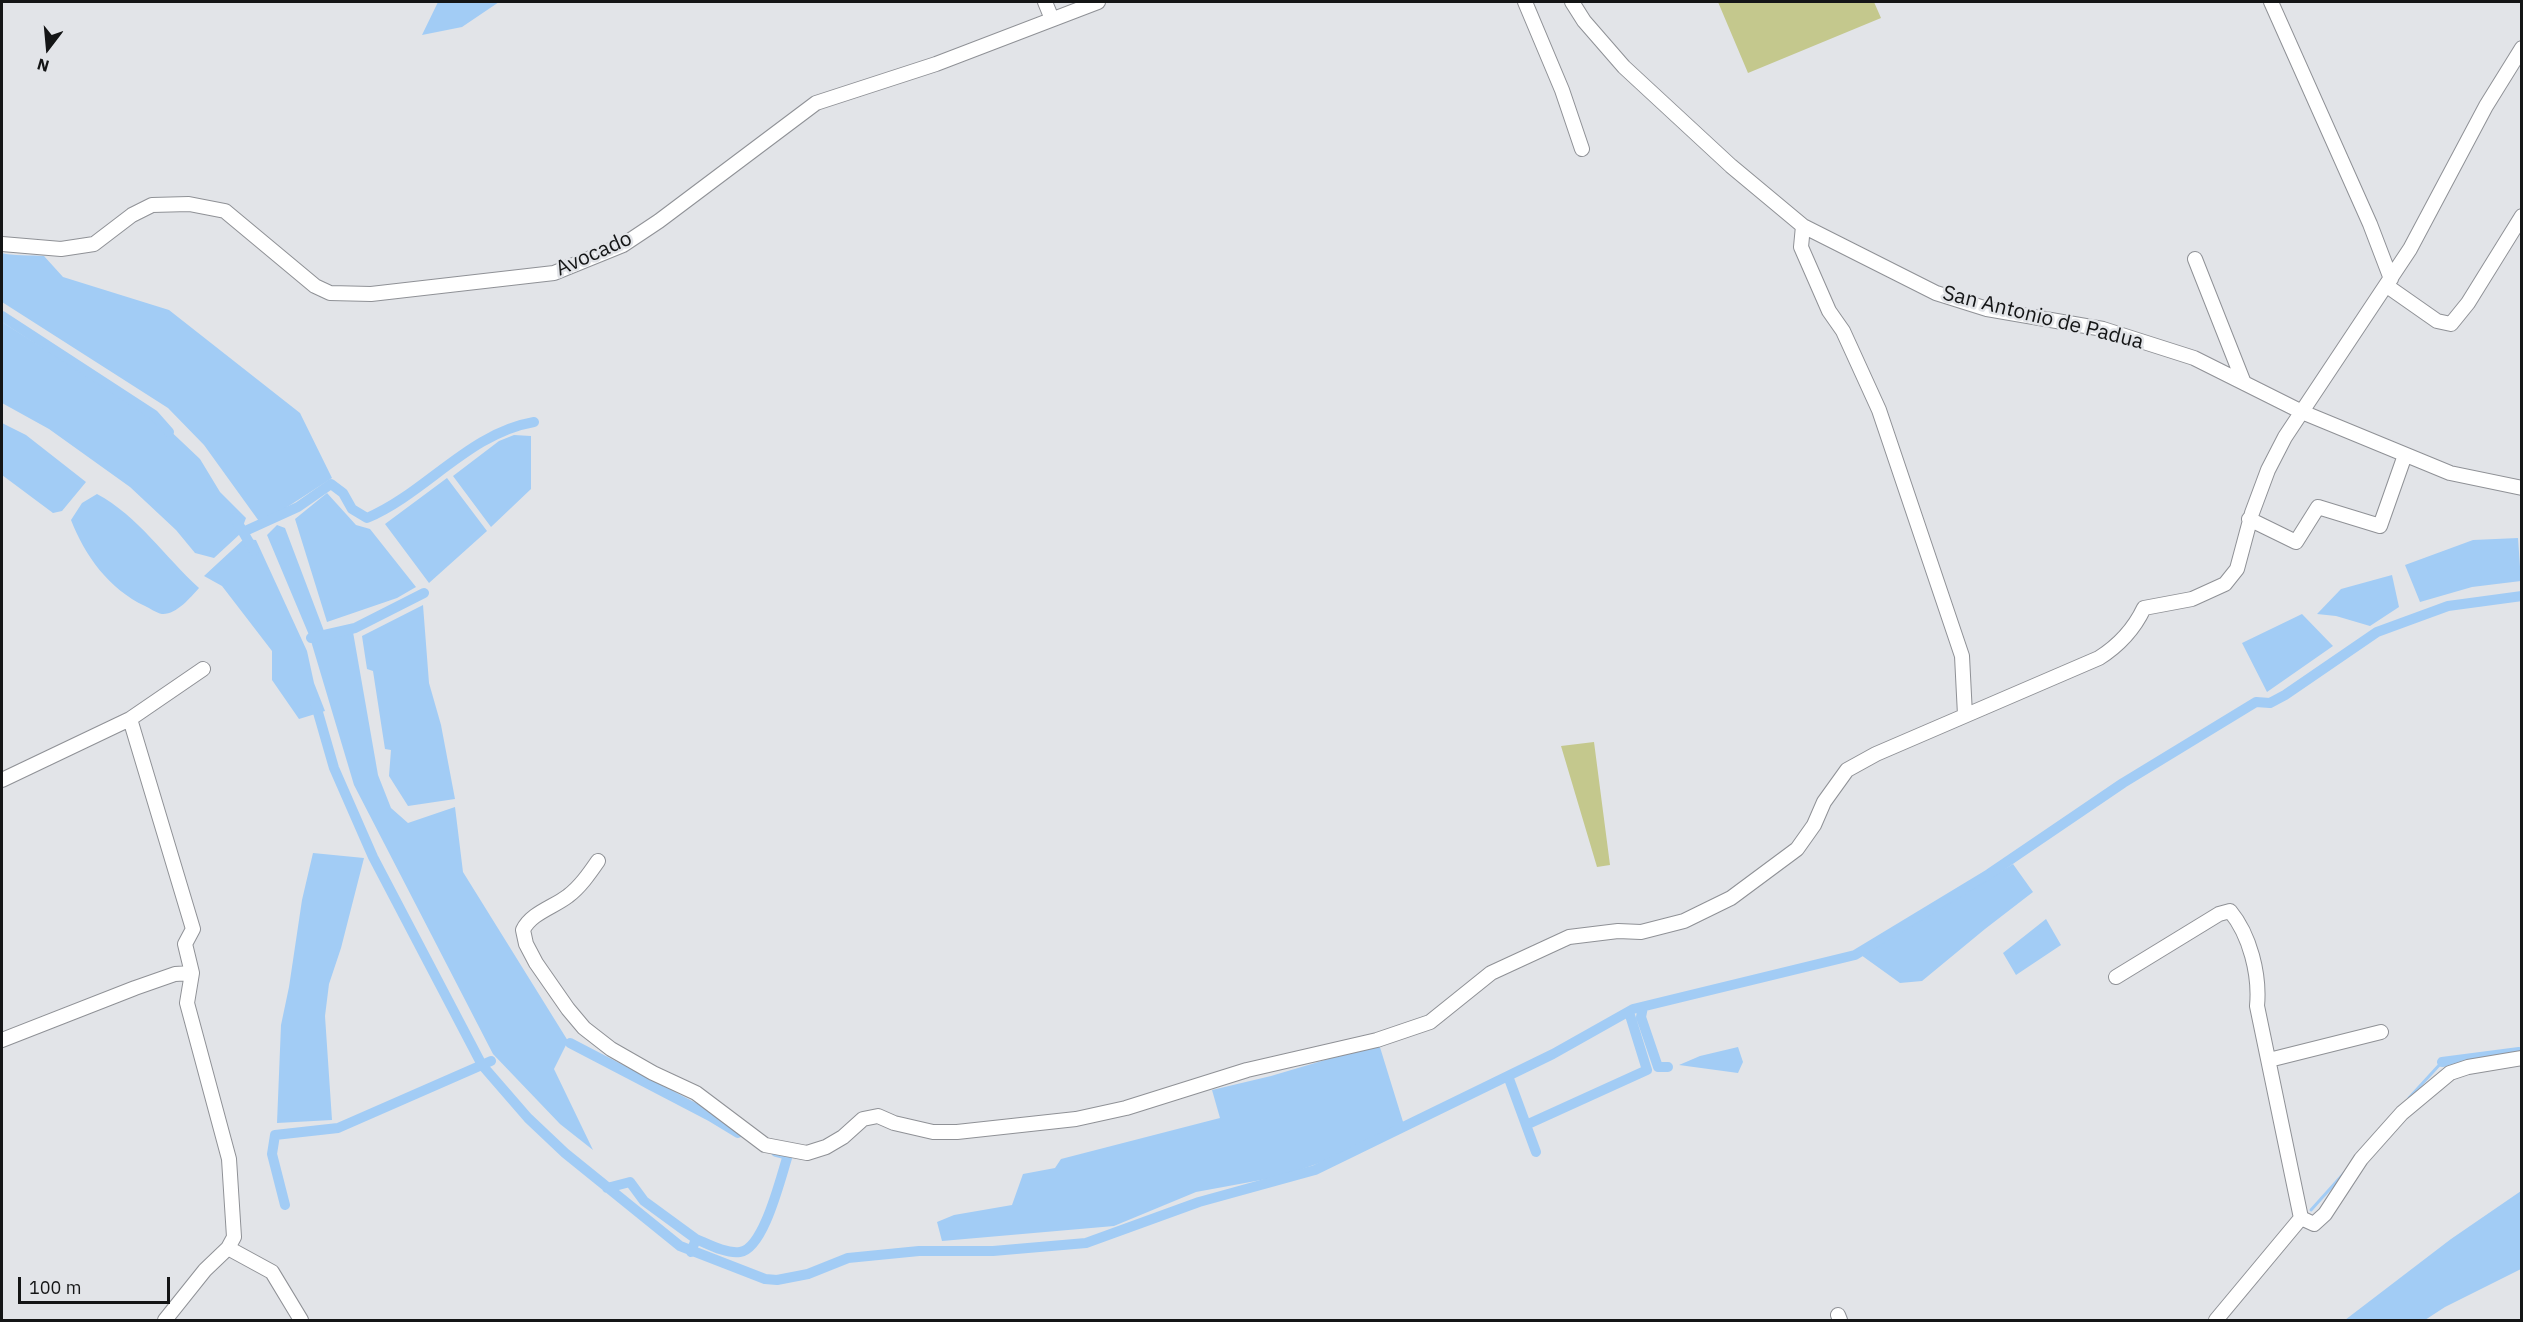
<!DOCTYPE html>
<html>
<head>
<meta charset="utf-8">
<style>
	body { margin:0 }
	#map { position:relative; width:2523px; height:1322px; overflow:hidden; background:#e2e4e8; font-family:"IBM Plex Sans",sans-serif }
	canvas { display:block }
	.frame { position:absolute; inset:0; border:3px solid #141516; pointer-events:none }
	.north { position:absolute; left:18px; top:18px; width:60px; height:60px; -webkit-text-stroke:4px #e2e4e8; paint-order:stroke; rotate:196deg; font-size:16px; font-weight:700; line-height:24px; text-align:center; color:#141516 }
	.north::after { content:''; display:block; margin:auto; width:21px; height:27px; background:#141516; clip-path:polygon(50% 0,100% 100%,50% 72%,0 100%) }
	.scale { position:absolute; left:18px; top:1277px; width:152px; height:27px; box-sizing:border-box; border:3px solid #141516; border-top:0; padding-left:8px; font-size:18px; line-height:21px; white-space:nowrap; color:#141516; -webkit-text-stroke:4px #e2e4e8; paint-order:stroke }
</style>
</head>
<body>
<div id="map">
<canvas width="2523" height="1322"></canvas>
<div class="frame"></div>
<div class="north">N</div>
<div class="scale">100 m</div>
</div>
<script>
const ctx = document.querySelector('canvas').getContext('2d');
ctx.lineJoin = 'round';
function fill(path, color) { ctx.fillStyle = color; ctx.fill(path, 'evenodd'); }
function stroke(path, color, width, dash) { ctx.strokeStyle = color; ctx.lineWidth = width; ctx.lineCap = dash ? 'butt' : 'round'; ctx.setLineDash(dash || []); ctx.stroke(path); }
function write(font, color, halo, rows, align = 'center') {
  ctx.font = font + ' "IBM Plex Sans",sans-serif'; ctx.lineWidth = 5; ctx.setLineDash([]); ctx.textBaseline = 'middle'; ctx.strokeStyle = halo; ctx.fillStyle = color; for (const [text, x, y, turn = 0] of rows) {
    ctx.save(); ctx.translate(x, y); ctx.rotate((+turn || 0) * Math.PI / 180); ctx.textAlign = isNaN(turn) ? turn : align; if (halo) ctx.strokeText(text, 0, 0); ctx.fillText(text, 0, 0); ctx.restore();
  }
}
fill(new Path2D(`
	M1718,2H1874L1881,18L1748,73Z
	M1594,742L1610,865L1597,867L1561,746Z`), '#c4c88d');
fill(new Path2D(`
	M438,2H499L462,27L422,35Z
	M2,253C11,256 32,255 44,256L63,277L169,310L300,413L332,478L261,524L204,445L168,408L2,302Z
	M2,322L163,424L200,459L220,492L246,518L240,534L214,558L195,553L176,530L130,487L49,429L2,403Z
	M2,423L26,435L86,482L62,511L53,513L2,475Z
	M514,435L531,436V489L491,527L453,476L499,441Z
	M447,478L487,531L429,583L385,524Z
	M327,493L356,525L370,529L416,587L397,598L327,622L295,519Z
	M97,494C138,516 165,557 199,588C190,598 176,615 162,614C156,613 150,608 145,606C109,589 85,556 71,520L82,503Z
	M277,525L285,528L324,631L309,635L267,535Z
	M2518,538L2521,581L2472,587L2420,602L2405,565L2473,540Z
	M244,539L256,540L307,651L314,683L325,711L299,719L272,680V651L222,586L204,576Z
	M2392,575L2399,607L2370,626L2336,616L2317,614L2341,589Z
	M423,605L429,683L441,725L455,799L408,806L389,776L391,750L385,749L373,671L367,669L362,636Z
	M2302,614L2333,646L2267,692L2242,643Z
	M353,632L378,775L391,808L408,823L455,807L463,872L568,1041L554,1069L593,1150L560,1124L493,1054L354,785L311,641Z
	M313,853L364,858L341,948L329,984L325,1016L332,1120L277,1123L281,1025L289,987L302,900Z
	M2013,864L2033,892L1985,929L1922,981L1900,983L1861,955Z
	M2046,919L2061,945L2016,975L2003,953Z
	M1379,1044L1404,1125L1322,1162L1283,1176L1196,1192L1114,1226L942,1241L937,1222L954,1215L1012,1205L1023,1174L1055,1168L1061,1159L1220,1118L1212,1090L1271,1076Z
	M1738,1047L1743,1062L1738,1073L1679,1065L1700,1056Z
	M2521,1191V1269L2445,1307L2425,1320H2345L2451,1239Z`), '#a2ccf5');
stroke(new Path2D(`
	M2409,1098L2442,1062
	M2311,1210L2346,1171`), '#a2ccf5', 3);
stroke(new Path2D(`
	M2,316L154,415L169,432
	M235,518L254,551
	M243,532L298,507L331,484L343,493L352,509L367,518C426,493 469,433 534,422
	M311,638L355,628L424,593
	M315,702L334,768L373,857L482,1065L528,1118L565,1153L680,1246L765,1279L777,1280L808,1274L848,1258L919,1251H993L1086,1243L1199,1202L1315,1170L1553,1054L1633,1009L1855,955L1989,874L2123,783L2256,702L2270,703L2285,695L2377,632L2448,606L2522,596
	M1643,1007L1641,1017L1658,1067H1668
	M570,1043L710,1116L738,1133
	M2442,1062L2519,1052
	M1508,1076L1536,1152
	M1526,1125L1647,1070L1629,1012
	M607,1188L630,1182L644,1201L696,1239
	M285,1205L272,1154L275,1135L338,1128L491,1061
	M691,1252L696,1239C708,1244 726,1254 740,1252C764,1249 781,1176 788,1155L776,1152`), '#a2ccf5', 10);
const minor = new Path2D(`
	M1045,2L1052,19
	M1525,2L1562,90L1582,149
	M1572,2L1584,21L1624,67L1731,166L1803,226L1936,293L1987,309L2103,329L2194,358L2302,412L2450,473L2522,488
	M2271,2L2370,224L2391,279
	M1803,226L1801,247L1829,311L1843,331L1879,410L1962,656L1965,715
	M2,244L61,249L94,244L132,215L152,205L189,204L225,211L315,286L330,293L371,294L554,273L623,245L659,221L816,103L936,64L1098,2
	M2195,259L2244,383
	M2387,286L2437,321L2451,324L2468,303L2522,216
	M2249,519L2296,542L2318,507L2380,526L2405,455
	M2,780L130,719
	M598,861C589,874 580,887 568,896C554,907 531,913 523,930L526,944L536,963L568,1009L584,1028L611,1049L653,1073L696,1093L765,1145L807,1153L826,1147L843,1137L863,1119L878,1116L894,1123L933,1132H957L1076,1119L1126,1108L1247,1070L1377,1040L1430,1022L1491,973L1569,937L1618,931L1641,932L1684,921L1731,898L1797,849L1814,825L1824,802L1847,770L1876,754L2099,658C2118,646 2134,629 2144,608L2192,599L2225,584L2237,569L2252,513L2268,470L2285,437L2410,249L2486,106L2522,48
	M2116,977L2219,914L2230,911C2250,935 2260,975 2257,1006L2301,1218
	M2,1040L135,988L175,974L192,973
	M2269,1060L2381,1032
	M228,1248L272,1272L301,1320
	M1838,1315L1840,1320
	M165,1320L205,1270L228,1248L234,1237L229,1159L187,1003L192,973L185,944L193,929L130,719L203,669
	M2216,1320L2301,1218L2314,1224L2325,1214L2361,1159L2402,1113L2450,1073L2468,1067L2522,1058`);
stroke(minor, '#8f9196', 16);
stroke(minor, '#fff', 14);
write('21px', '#141516', '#e2e4e8', [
	["Avocado",594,254,-24],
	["San Antonio de Padua",2043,318,14]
]);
</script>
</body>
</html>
